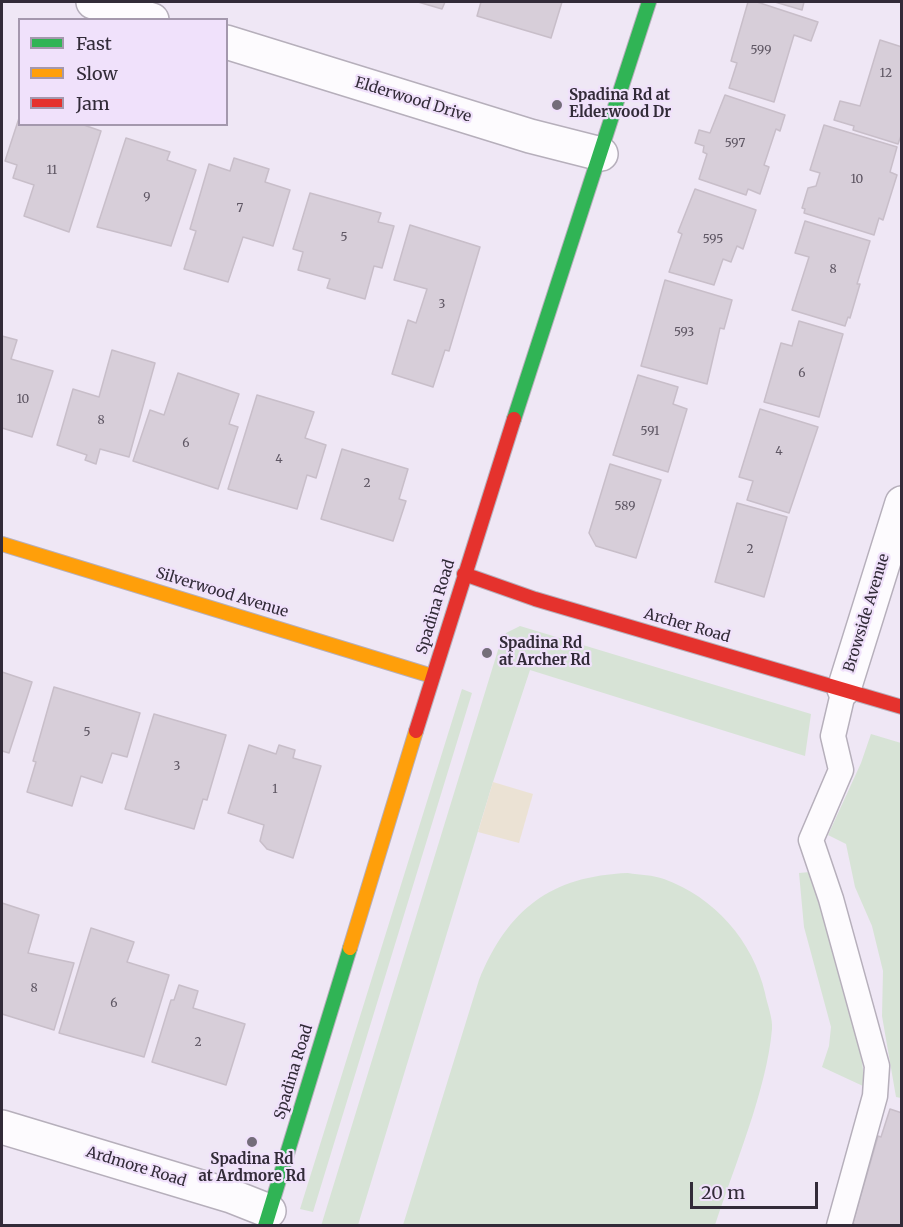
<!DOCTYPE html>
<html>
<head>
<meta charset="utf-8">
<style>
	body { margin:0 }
	#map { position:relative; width:903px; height:1227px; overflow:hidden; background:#efe7f5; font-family:Merriweather,serif }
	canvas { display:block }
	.frame { position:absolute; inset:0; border:3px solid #322b38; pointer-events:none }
	.legend { position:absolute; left:18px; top:18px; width:210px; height:108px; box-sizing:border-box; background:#f0e1fb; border:2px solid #a498ad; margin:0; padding:8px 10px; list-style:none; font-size:18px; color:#322b38 }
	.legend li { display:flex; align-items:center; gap:12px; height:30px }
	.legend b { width:30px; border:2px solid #a498ad }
	.scale { position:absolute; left:690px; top:1182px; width:128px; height:27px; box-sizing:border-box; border:3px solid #322b38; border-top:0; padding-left:8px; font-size:18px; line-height:21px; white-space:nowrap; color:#322b38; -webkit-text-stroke:4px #f0e1fb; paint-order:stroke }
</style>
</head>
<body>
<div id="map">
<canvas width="903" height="1227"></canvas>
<div class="frame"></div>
<ul class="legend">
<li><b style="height:8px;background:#30b455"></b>Fast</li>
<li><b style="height:8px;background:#ff9f0a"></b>Slow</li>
<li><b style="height:8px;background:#e5322d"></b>Jam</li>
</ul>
<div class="scale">20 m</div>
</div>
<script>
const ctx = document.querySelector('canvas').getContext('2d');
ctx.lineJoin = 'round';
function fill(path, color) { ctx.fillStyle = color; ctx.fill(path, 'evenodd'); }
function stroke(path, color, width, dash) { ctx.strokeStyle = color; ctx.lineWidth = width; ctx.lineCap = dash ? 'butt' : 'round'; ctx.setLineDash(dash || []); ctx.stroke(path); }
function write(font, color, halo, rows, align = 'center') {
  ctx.font = font + ' Merriweather,serif'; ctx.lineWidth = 4.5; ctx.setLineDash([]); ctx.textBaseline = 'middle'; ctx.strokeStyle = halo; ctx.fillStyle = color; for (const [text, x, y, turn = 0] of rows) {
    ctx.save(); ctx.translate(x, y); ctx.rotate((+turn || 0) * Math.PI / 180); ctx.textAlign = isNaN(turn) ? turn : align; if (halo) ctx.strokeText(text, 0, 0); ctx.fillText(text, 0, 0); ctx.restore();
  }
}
fill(new Path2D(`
	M520,626L811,714L805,756L530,670L493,782L358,1225L321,1226L498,650L506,633Z
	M462,689L472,693L313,1212L300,1209Z
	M871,734L901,743V1098L896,1097L882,1016L883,971L872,926L855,887L846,844L828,835L861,763Z
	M810,872C827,923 842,974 854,1027C859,1046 865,1066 863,1086L822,1067L829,1046L831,1027L804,927L799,873Z
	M628,873C640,875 653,875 664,879C714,897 753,941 765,993C767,1004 773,1018 772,1029C767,1089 734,1167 715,1225H403L479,980C508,909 551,876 628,873Z`), '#d7e3d6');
fill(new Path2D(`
	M493,782L533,794L519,843L478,832Z`), '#ebe2d4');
const building = new Path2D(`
	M418,2H445L442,9Z
	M481,2H562L551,38L477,16Z
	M748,2H757L818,22L811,41L794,35L774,102L729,88L737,63L731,61Z
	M775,2H804L802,10Z
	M880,40L902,47V133L898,144L853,130L854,126L834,120L840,101L860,106Z
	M725,95L785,115L780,131L776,129L764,165L769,167L760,194L748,189L746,195L699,179L707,154L703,152L704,146L695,143L699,130L710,133Z
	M20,115V124H81L101,131L69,232L24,216L34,185L13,178L17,165L5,161Z
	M824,125L897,147L890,172L897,175L883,220L879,218L874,235L804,213L805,209L802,208L808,188L816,186L820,173L810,170Z
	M126,138L170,152L167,160L196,170L171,246L97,227Z
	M234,158L269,169L265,182L290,190L273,246L243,237L228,282L184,269L196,231L190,229L209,164L230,171Z
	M695,189L756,210L743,249L737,246L731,262L723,259L714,285L669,272L682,234L678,232Z
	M310,193L381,213L378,222L394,226L382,268L374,266L365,299L327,288L330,279L298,270L303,252L293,249Z
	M805,221L870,241L857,284H860L850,318L848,317L845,326L792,310L809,257L795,253Z
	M410,225L480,247L449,351L445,350L433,387L392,374L408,320L416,323L427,289L394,280Z
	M665,280L732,300L724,329L720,328L707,384L641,366Z
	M799,321L843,334L819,417L764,402L781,343L792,346Z
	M2,336L17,340L11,359L53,371L32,437L2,428Z
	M112,350L155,363L129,457L100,449L96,464L85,460L87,455L57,445L73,389L99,397Z
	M178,373L239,394L229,424L238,427L218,489L133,461L150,410L164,415Z
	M638,375L678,387L673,404L687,409L668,472L613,455Z
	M257,395L314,412L305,438L326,445L316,478L307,475L297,509L228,489Z
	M760,409L818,427L789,513L747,500L753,481L739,477Z
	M342,449L408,469L399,499L406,501L393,541L321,519Z
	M610,464L661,480L636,558L596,546L589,533Z
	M737,503L787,517L764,597L715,582Z
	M2,672L32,682L9,753L2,751Z
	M54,687L140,713L127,757L112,753L102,783L81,776L72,806L27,792L36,762L33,761Z
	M154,714L226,735L207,800L203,799L194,829L125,809Z
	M249,745L276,754L279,745L295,750L293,758L321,766L293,858L267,849L260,841L264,825L228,813Z
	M2,903L39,915L28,953L74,963L54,1030L2,1014Z
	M91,928L134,942L127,962L169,975L144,1057L59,1033Z
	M179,985L198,991L193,1008L245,1024L226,1085L152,1062L171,1000H174Z
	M890,1109L902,1113V1226H855L853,1222L878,1136L881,1137Z`);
fill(building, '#d7ced9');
stroke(building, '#c8bec9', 1.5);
const lane = new Path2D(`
	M839,1226L875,1096L877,1066L831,899L811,840L841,770L833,736L844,689`);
const street = new Path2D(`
	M93,2L152,20
	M226,42L530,136L601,154
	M844,689L902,503
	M2,1127L231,1196L269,1211`);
const fast = new Path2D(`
	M514,419L649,2
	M265,1226L350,948`);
const slow = new Path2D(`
	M2,544L432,676
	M350,948L416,731`);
const jam = new Path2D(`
	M464,574L535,599L902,707
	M416,731L514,419`);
stroke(lane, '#b6afbb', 27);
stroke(street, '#b6afbb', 36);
stroke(fast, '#b6afbb', 16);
stroke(slow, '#b6afbb', 16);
stroke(jam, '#b6afbb', 16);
stroke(lane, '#fdfbfe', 24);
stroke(street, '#fdfbfe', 33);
stroke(fast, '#30b455', 14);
stroke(slow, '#ff9f0a', 14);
stroke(jam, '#e5322d', 14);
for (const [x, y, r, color] of [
	[557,105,6,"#746d7a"],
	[487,653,6,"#746d7a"],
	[252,1142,6,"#746d7a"]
]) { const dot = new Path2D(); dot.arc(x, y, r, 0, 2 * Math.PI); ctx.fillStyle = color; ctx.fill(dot); stroke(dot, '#f0e1fb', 2); }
write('12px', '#5e5663', null, [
	["599",761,51],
	["12",886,74],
	["597",735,144],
	["11",52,171],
	["10",857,180],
	["9",147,198],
	["7",240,209],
	["5",344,238],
	["595",713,240],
	["8",833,270],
	["3",442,305],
	["593",684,333],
	["6",802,374],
	["10",23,400],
	["8",101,421],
	["591",650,432],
	["6",186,444],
	["4",779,452],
	["4",279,460],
	["2",367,484],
	["589",625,507],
	["2",750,550],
	["5",87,733],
	["3",177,767],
	["1",275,790],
	["8",34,989],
	["6",114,1004],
	["2",198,1043]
]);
write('bold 15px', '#322b38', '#f0e1fb', [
	["Spadina Rd at",569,96],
	["Elderwood Dr",569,113],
	["Spadina Rd",499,644],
	["at Archer Rd",499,661],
	["Spadina Rd",252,1160,"center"],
	["at Ardmore Rd",252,1177,"center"]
], 'left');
write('15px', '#322b38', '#f0e1fb', [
	["Elderwood Drive",413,100,17],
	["Silverwood Avenue",222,593,17],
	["Spadina Road",436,607,-73],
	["Browside Avenue",867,613,-73],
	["Archer Road",687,626,16],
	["Spadina Road",294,1072,-73],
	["Ardmore Road",136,1167,17]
]);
</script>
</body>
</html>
